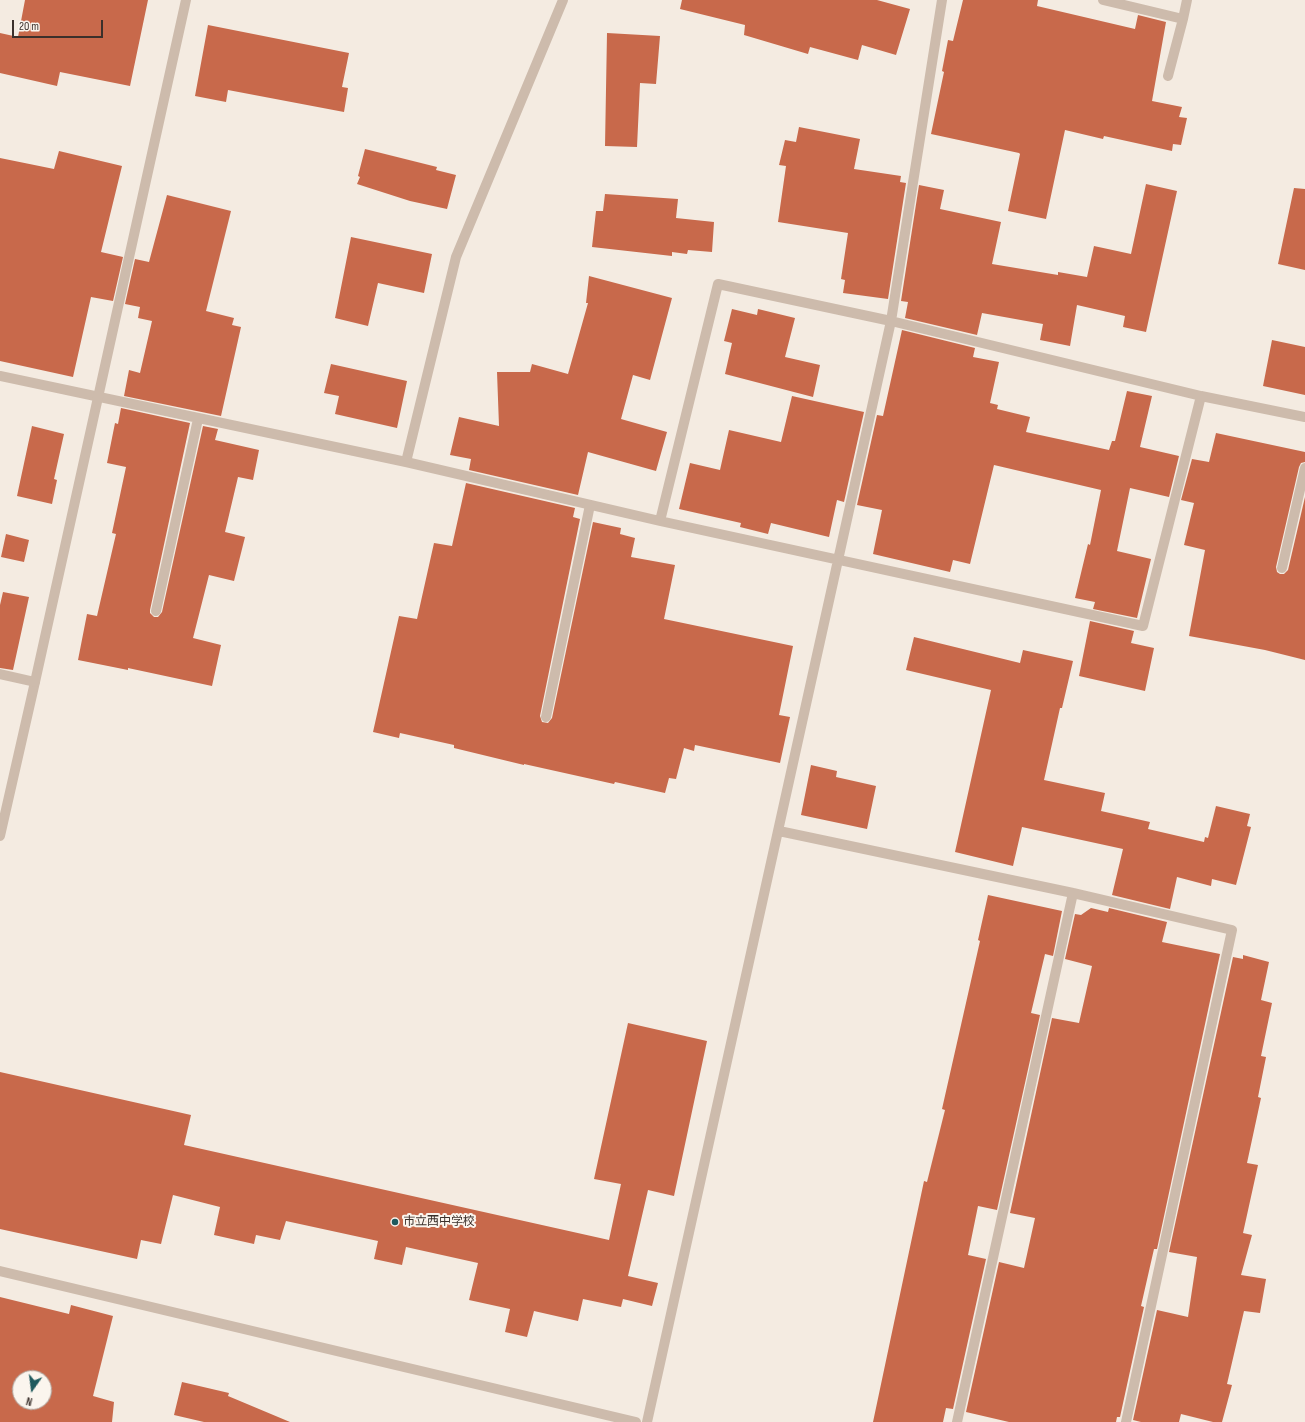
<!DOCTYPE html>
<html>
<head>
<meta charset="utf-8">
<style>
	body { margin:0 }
	#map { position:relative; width:1305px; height:1422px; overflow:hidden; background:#f4ebe1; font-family:"Sofia Sans Condensed",sans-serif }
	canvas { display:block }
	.north { position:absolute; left:12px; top:1370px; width:40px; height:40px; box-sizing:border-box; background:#fbf5ee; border:1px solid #aea6a0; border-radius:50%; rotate:194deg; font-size:11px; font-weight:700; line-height:16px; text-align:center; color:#3b302b }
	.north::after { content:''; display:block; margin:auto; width:14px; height:18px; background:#1f5a5e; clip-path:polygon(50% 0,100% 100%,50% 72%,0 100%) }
	.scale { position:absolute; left:12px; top:20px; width:91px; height:18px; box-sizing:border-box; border:2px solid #3b302b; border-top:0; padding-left:5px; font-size:12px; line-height:14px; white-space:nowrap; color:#3b302b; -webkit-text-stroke:3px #fbf5ee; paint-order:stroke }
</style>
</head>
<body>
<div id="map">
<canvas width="1305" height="1422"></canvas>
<div class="north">N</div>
<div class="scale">20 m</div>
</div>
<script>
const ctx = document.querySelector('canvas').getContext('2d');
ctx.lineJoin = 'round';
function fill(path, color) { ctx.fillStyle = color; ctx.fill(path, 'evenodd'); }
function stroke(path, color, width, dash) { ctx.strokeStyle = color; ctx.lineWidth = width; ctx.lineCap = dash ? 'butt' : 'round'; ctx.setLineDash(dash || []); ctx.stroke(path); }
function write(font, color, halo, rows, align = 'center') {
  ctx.font = font + ' "Sofia Sans Condensed","Noto Sans JP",sans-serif'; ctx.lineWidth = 4; ctx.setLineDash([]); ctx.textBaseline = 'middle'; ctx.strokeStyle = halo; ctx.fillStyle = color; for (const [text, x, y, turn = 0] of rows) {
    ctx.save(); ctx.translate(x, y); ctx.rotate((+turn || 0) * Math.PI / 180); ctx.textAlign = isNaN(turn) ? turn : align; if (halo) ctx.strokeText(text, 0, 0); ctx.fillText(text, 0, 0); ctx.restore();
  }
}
fill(new Path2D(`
	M25,0H148L130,86L60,72L57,86L0,73V33L18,37Z
	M682,0H877L910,9L896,55L862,45L858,60L810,47L808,54L744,35L745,25L680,9Z
	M963,0H1038L1037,6L1135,29L1138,15L1166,22L1152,101L1182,107L1179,117L1187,118L1181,145L1173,144L1172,151L1104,136L1103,139L1065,130L1046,219L1008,211L1020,154L1019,153L931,134L944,72L942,71L948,40L953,41Z
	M208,25L349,53L342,87L348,88L344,112L228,90L226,102L195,96Z
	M607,33L660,36L656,84L640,83L637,147L605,146Z
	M799,127L860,139L854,169L901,176L900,182L906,183L888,299L843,293L845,280L841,279L848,233L778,222L786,166L779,165L785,140L796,142Z
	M365,149L437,167L436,170L456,175L447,209L410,201L357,184L360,177L358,176Z
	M59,151L122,166L101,252L123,257L113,301L91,297L73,377L0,361V158L54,169Z
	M1146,184L1177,191L1146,332L1123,327L1125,316L1077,305L1070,346L1040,340L1043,324L982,313L977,335L905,318L908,302L901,301L919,185L944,190L940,209L1001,222L992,264L1058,275V272L1087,277L1094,246L1131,254Z
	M1294,188L1305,189V270L1278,264Z
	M605,194L678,199L676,218L714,222L712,252L688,250L687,254L672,252V256L592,247L596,211H603Z
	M167,195L231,211L206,311L234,318L232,325L241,327L221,416L124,396L129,370L140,373L152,321L138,318L140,307L125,304L135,259L149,262Z
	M351,237L432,254L424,293L378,283L368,326L335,318Z
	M589,276L672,298L650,380L633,375L621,419L667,432L656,471L588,452L578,495L469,470L471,459L450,455L459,417L499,426L497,372H530L532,364L568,374L588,303H586Z
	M732,309L757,315L758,309L795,318L785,357L820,365L813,397L725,374L732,343L724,341Z
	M902,330L975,348L973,357L999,362L990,403L998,405L997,409L1030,417L1026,432L1109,450L1112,441H1115L1127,391L1152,396L1140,447L1179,456L1169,497L1130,488L1117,551L1151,559L1137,618L1093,609L1095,602L1075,598L1088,544L1090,545L1101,490L994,465L970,564L953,560L950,572L873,554L882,510L857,505L877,415L883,416Z
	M1272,340L1305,347V395L1263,386Z
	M331,364L407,381L397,428L335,414L339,396L324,393Z
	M792,396L864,412L844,502L837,500L829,537L771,523L768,534L740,527L741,523L679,509L690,463L720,470L729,430L781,442Z
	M121,408L190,423L150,610V613L154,617H158L162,612L203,426L218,429L215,440L259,450L253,480L238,477L225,532L245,537L234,581L209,575L193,638L221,645L212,686L128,668V670L78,660L87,614L97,616L116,534L112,533L126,467L107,463L115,423L118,424Z
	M32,426L64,434L54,479L57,480L52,504L17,496Z
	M1216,433L1305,452V462L1301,463L1299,467L1276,567L1277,572L1280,574H1284L1288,570L1305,497V660L1265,650L1189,636L1205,550L1184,545L1194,503L1181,500L1192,459L1209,462Z
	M466,483L575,508L573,517L580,519L540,716L542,722L548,723L552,718L593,522L621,528L620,534L635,538L631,557L675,565L664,619L793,646L779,715L790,717L780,763L695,745L694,751L684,748L676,779L669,778L665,793L615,782L614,784L524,764V765L454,748V745L400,733L399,738L373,732L399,616L417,619L434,543L452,546Z
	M6,534L29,540L24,562L1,557Z
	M3,592L29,597L13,670L0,668V605Z
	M1090,621L1134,631L1131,643L1154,648L1145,691L1079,676Z
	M914,637L1020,663L1023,650L1073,661L1062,708H1060L1044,780L1105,793L1101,811L1150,822L1148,829L1204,842L1205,837L1208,838L1216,806L1250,814L1247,826L1251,827L1236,885L1212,879L1211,886L1177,877L1170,909L1112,895L1123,849L1022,827L1013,866L955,852L991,690L906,670Z
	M811,765L837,771L836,777L876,786L867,829L801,815Z
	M988,895L1062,911L1053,956L1045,954L1031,1013L1040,1015L997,1210L978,1206L968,1255L986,1259L953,1409L946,1408L943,1422H873L924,1181L927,1182L945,1110L942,1109L980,941L978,940Z
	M1091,908L1108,912L1109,908L1167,922L1162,942L1220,954L1157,1249H1154L1141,1306L1144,1307L1120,1417H1117L1116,1422H1009L966,1412L999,1262L1024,1268L1035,1218L1010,1213L1052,1018L1079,1023L1092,966L1065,959L1075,914L1081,915Z
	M1243,955L1269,962L1261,1000L1272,1003L1261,1056L1266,1057L1258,1097L1261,1098L1247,1163L1258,1165L1243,1233L1252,1235L1241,1275L1266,1279L1260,1313L1244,1311L1227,1384L1232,1385L1222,1422H1213L1181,1414L1179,1422H1141L1133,1420L1157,1310L1188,1317L1197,1257L1169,1252L1233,957L1243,959Z
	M628,1023L707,1041L674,1196L648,1190L628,1276L658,1283L652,1306L623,1299L621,1307L583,1299L578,1321L534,1311L527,1337L505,1332L510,1309L469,1300L478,1263L406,1247L402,1265L374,1259L378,1241L286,1221L280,1240L256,1235L254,1244L214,1235L220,1207L173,1195L161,1244L141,1240L137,1259L0,1229V1072L191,1115L184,1145L609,1240L621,1184L594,1179Z
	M0,1297L69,1314L71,1305L113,1316L93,1396L114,1402L112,1422H0ZM20,1378H44V1402H20Z
	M182,1382L229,1393L228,1396L290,1422H204L174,1415Z`), '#c8694b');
stroke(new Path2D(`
	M1103,0L1183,19L1187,0
	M1168,76L1183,19
	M0,376L406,462L660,521L1143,626L1201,396
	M406,462L456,257L563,0
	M660,521L718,284L891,321L1201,396L1305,417
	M1282,568L1305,468
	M156,611L198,419
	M546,717L590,505
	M779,831L1073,893L1232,930L1126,1422
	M0,836L35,682
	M0,1271L636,1422
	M647,1422L891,321L942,0
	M957,1422L1073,893`), '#cdbbac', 10);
stroke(new Path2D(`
	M0,674L35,682L186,0`), '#cdbbac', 10);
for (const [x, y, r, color] of [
	[395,1222,4,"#1f5a5e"]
]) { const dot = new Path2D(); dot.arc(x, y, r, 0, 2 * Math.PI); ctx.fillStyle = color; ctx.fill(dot); stroke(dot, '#fbf5ee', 1.5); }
write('12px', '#3b302b', '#fbf5ee', [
	["市立西中学校",403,1222]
], 'left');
</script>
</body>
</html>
